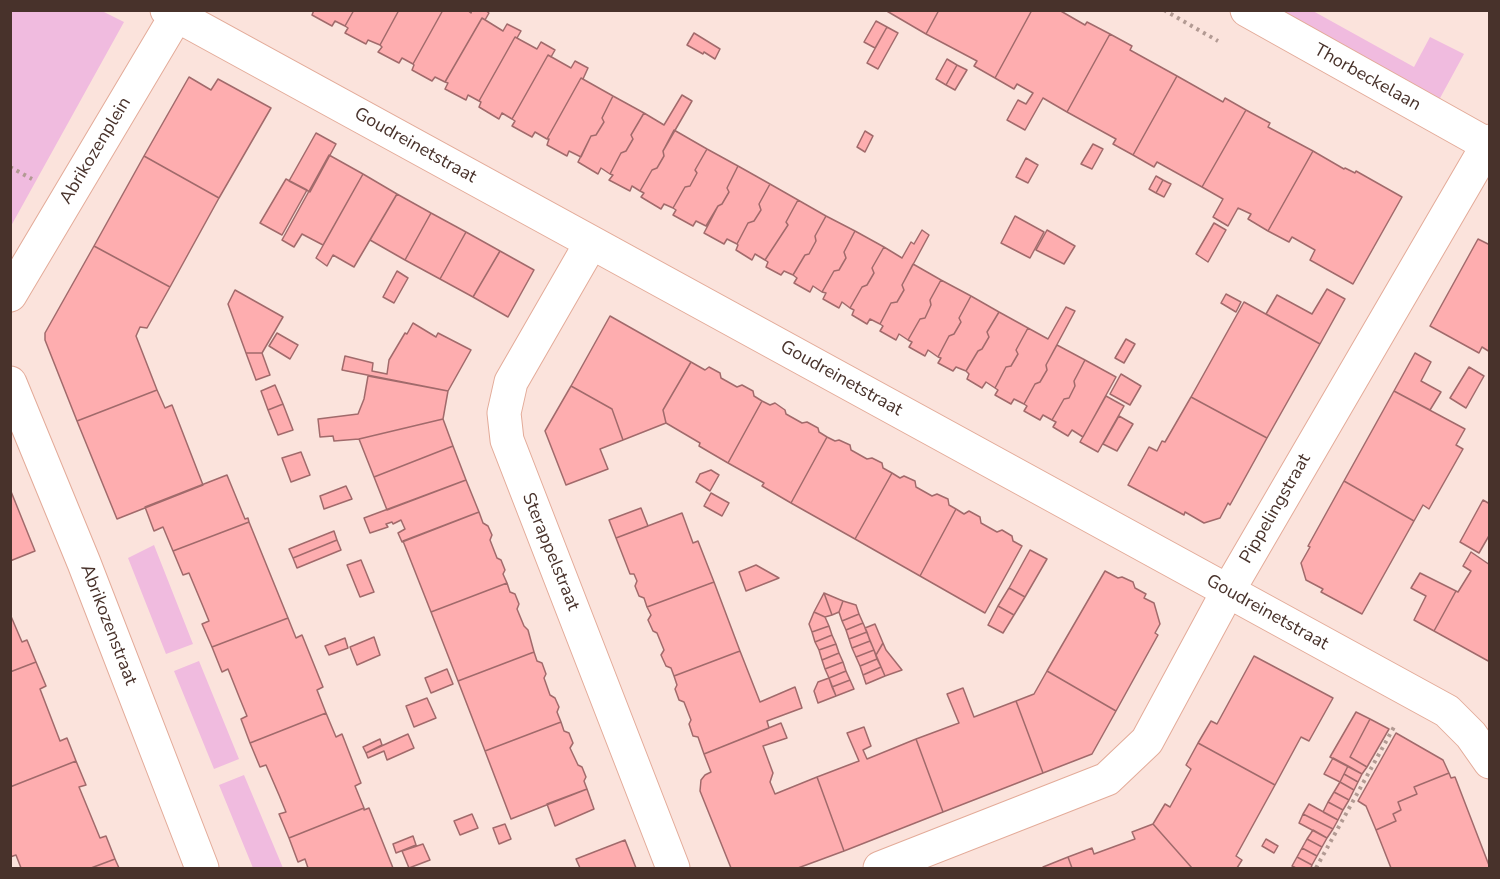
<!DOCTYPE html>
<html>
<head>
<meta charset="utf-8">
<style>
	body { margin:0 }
	#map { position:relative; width:1500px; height:879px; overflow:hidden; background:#fbe3dc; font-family:"Nunito Sans",sans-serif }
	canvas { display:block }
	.frame { position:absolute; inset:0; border:12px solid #48322b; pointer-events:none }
</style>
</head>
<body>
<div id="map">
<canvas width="1500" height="879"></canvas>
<div class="frame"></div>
</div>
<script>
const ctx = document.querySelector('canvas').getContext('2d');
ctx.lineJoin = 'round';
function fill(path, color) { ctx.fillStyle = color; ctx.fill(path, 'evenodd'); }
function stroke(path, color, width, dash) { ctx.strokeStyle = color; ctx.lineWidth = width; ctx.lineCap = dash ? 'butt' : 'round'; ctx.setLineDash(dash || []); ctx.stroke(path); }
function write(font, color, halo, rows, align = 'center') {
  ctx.font = font + ' "Nunito Sans",sans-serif'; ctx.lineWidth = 4.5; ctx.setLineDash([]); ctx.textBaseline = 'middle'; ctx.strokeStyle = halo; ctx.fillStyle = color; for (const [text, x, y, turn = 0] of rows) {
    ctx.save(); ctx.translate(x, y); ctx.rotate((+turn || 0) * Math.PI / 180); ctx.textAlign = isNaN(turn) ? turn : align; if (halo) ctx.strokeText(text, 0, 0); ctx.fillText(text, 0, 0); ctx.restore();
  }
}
fill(new Path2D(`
	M10,11H102L124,22L11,226Z
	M1277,11H1313L1414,67L1430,37L1464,54L1439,100Z
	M154,545L193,644L166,654L128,558Z
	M199,661L239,759L214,769L174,671Z
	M244,775L283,868H253L219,785Z`), '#f0bbdf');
const building = new Path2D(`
	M314,10H354L345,26L335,21L332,26L312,15Z
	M354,10H399L380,45L368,40L366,44L345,33L348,28L345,26Z
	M399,10H443L413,64L402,58L399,63L378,52L382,47L380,45Z
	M443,10H467L471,13L472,10H485L489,13L485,20L482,18L445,82L435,77L432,81L412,70L414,65L413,64Z
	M885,10H939L926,34Z
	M939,10H1032L995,78L974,66L977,61L926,34Z
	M1032,10H1059L1085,25L1087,22L1110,34L1067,112L1043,98L1025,130L1007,120L1018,100L1026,104L1033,93L1017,84L1014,89L995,78Z
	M482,18L503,31L507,24L521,31L517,38L515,37L479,101L468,95L466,100L445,89L448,83L445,82Z
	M876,21L887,27L875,48L864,42Z
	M887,27L898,33L878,69L867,63Z
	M694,33L720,49L715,59L704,52L703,54L687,45Z
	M1110,34L1132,46L1130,50L1177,76L1133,155L1113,144L1116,139L1067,112Z
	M515,37L537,49L541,42L555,50L551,57L548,55L512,119L502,113L499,119L479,107L481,102L479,101Z
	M548,55L571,68L575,61L588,68L583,79L581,78L547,139L535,132L532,137L512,126L515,121L512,119Z
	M947,59L957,65L946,85L936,79Z
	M957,65L967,70L955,90L946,85Z
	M1177,76L1223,102L1225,98L1246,110L1202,187L1157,162L1154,167L1133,155Z
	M189,77L211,90L218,79L271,108L219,198L144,156Z
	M581,78L613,96L602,118L604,122L596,135L591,136L581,157L569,151L567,156L547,145L549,139H547Z
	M682,95L692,101L663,151L664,156L657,168L652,170L640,191L632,186L630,191L609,180L613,175L610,174L621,153L626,151L633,139L631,135L644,113L664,125Z
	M613,96L644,113L631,135L633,139L626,151L621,153L610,174L601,168L598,174L578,162L591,136L596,135L604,122L602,118Z
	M1246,110L1270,123L1268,127L1313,151L1268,231L1248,219L1251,214L1238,208L1228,226L1213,217L1223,199L1202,187Z
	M674,130L707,149L695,170L697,173L690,186L685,187L673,208L664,204L661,209L641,197L644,193L640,191L652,170L657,168L664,156L663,151Z
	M865,131L873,136L865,152L857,147Z
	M316,133L336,144L310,192L289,181Z
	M1093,144L1103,149L1092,169L1081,164Z
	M707,149L738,166L727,188L729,192L722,204L718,206L706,226L696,221L693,226L673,215L676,210L673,208L685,187L690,186L697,173L695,170Z
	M1313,151L1344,169L1345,168L1355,173L1356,171L1402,197L1353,284L1310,260L1315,250L1292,237L1289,242L1268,231Z
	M329,155L363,174L323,245L302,234L294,247L282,240Z
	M144,156L219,198L170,287L94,246Z
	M1026,158L1038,165L1028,183L1016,177Z
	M738,166L770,184L759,204L761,210L754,221L748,223L737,244L727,239L724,244L704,233L718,206L722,204L729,192L727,188Z
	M363,174L397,194L354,267L333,255L327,266L316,258Z
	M1156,176L1163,180L1156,193L1149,189Z
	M286,179L307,190L282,235L260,223Z
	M1163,180L1171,184L1164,197L1156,193Z
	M770,184L798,200L786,222L788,225L765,260L755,254L752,260L736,250L738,245L737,244L748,223L754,221L761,210L759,204Z
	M397,194L431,213L405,260L370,240Z
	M798,200L826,216L815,236L816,241L809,254L805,255L793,275L784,271L781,275L766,267L768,262L765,260L788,225L786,222Z
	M431,213L466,232L440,279L405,260Z
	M826,216L855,231L844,252L846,258L839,270L834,271L822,292L813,286L810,292L794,283L797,278L793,275L805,255L809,254L816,241L815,236Z
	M1015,216L1044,232L1030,258L1001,243Z
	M1214,223L1226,230L1208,262L1196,254Z
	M922,230L929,235L902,285L904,290L897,302L891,303L880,324L870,319L867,324L852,315L854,310L850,308L862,287L867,285L874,273L872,268L884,247L902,258L911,242L914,244Z
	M1047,230L1075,246L1064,264L1036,250Z
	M855,231L884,247L872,268L874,273L867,285L862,287L850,308L842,302L839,308L823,299L826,293L822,292L834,271L839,270L846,258L844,252Z
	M466,232L500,251L473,297L440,279Z
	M1478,239L1490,245V352L1482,347L1479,353L1430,326Z
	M94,246L170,287L147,328L140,327L136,336L157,390L77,421L45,340V333Z
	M500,251L534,270L508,317L473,297Z
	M913,264L941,280L930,300L931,305L925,318L920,319L908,340L899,334L896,340L880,331L883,326L880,324L891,303L897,302L904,290L902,285Z
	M397,271L408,278L394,303L383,297Z
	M941,280L971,296L959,318L961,322L954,334L949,336L938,357L928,350L925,356L909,347L912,342L908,340L920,319L925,318L931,305L930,300Z
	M1327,289L1345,299L1320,344L1266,314L1277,295L1312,314Z
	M235,290L283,317L262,353H246L228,304Z
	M1226,294L1241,302L1236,312L1221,303Z
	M971,296L999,312L987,332L989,337L982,349L978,351L966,371L956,367L953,371L938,363L941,358L938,357L949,336L954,334L961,322L959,318Z
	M1244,302L1320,344L1267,438L1191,397Z
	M1066,307L1075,311L1046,365L1047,370L1040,382L1035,384L1024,404L1014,399L1011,404L995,395L998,390L995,388L1006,367L1011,366L1018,354L1016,350L1028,328L1048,339Z
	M999,312L1028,328L1016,350L1018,354L1011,366L1006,367L995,388L986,382L982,388L967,379L969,374L966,371L978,351L982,349L989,337L987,332Z
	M610,316L691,362L663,410L666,423L623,440L612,409L571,386Z
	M413,323L436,337L438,333L471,350L448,391L342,370L345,356L373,363L372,371L387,374L389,360L405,333L407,334Z
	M277,333L298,345L290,359L269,346Z
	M1126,339L1135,344L1124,363L1115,358Z
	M1057,345L1085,360L1074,381L1075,386L1069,398L1064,399L1052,420L1043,415L1040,420L1024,411L1027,406L1024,404L1035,384L1040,382L1047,370L1046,365Z
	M246,353H262L270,375L256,380Z
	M1415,353L1431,362L1421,381L1441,392L1430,410L1394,391Z
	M1085,360L1116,377L1083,437L1072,430L1068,436L1053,427L1056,422L1052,420L1064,399L1069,398L1075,386L1074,381Z
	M691,362L705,370L709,367L720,373L721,378L737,387L742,385L753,391L754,396L762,401L728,463L699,446L700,443L666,423L663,410Z
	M1469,367L1484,376L1466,408L1450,398Z
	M1121,374L1141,386L1130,405L1110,394Z
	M368,376L448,391L443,419L359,439L334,441L333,436L320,437L318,419L358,414L364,399Z
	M275,385L283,404L268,410L261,391Z
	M571,386L612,409L623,440L600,449L608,469L566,485L545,431Z
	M157,390L165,408L172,405L203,485L117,519L77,421Z
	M1394,391L1465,429L1456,445L1463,449L1429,509L1423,505L1414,521L1344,481Z
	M1106,396L1124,406L1098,452L1080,442Z
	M1191,397L1267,438L1230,505L1228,503L1220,518L1204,523L1185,512L1184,515L1128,485L1149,447L1157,451L1162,441L1165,442Z
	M762,401L770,405L775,403L785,410L786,414L802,423L807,422L818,428L819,432L827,437L791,503L762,486L764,483L728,463Z
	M283,404L293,430L278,435L268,410Z
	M1119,416L1133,424L1117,451L1103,444Z
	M443,419L453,446L374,477L359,439Z
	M827,437L835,441L839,440L850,445L851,450L867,459L872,458L882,463L883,468L892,473L855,539L791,503Z
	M453,446L466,480L387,510L374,477Z
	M301,452L310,475L291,482L282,458Z
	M711,470L719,475L710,491L696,482L700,474Z
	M892,473L900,478L904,476L915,481L916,487L932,496L937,494L948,499L949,505L956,509L920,576L855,539Z
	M227,475L245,519L248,518L249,522L173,551L163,527L154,531L145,507Z
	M466,480L479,512L402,542L398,533L405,529L401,520L393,524L392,522L386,524L388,527L370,533L364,518Z
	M1344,481L1414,521L1362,614L1321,592L1323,589L1306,580L1301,563L1310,547L1308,546Z
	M346,486L352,499L324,509L320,496Z
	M10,489L35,551L10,561Z
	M711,493L729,503L722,516L704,506Z
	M1483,500L1490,504V534L1479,553L1460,542Z
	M641,508L648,526L616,538L609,520Z
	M956,509L964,514L969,511L980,517L981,523L997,532L1002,530L1012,536L1013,541L1022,546L985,613L920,576Z
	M479,512L483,523L488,526L492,535L490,540L497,558L501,560L505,570L503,574L507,583L431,612L403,541Z
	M682,513L693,543L698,541L714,582L647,607L644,598L639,596L635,586L637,581L634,574H630L616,538Z
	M249,522L288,618L212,647L202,624L209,621L202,604L189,573L183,575L173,551Z
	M334,531L337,540L293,558L289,549Z
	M337,540L341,550L297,568L293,558Z
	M1030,550L1047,559L1025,597L1009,588Z
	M1471,552L1490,565V662L1434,631L1456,591L1458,592L1471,571L1463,566Z
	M361,560L374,592L360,597L347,565Z
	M756,565L779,578L746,591L739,572Z
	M1105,571L1118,578L1122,577L1133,582L1135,588L1146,594L1144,598L1154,603L1160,624L1155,633L1158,635L1116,711L1047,671Z
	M1420,573L1456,591L1434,631L1414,620L1426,596L1411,588Z
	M714,582L740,651L674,676L671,668L666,666L661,655L664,650L657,633L653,631L648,620L651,615L647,607Z
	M507,583L510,592L515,594L519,604L517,609L524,626L528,630L534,652L458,681L431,612Z
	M1009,588L1025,597L1014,615L998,606Z
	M824,593L843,601L839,612L832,615Z
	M824,593L832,615L825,617L814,612Z
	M843,601L856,605L859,614L842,621L839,612Z
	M998,606L1014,615L1003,633L988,625Z
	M814,612L825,617L829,626L812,632L809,624Z
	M10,614L22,642L27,640L36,662L10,672Z
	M859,614L863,623L846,630L842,621Z
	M288,618L296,638L302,635L323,687L317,690L326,713L250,743L241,719L247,716L240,699L228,669L222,672L212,647Z
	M863,623L867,632L849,639L846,630Z
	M875,624L883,643L876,655L865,628Z
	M829,626L832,635L815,642L812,632Z
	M867,632L870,641L852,648L849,639Z
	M832,635L836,644L819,650L815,642Z
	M374,637L380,655L357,665L350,647Z
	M345,638L348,648L329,655L325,646Z
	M870,641L874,650L856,657L852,648Z
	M883,643L886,650L902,670L885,676L876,655Z
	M836,644L839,653L822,660L819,650Z
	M874,650L877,659L860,666L856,657Z
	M740,651L760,702L795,687L802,708L767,721L769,728L704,754L698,737L693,736L689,724L691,720L684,702L679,700L675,689L677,685L674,676Z
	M534,652L537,661L542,663L546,674L544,678L550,695L555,698L559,707L557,712L561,722L485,751L458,681Z
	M839,653L843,662L825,669L822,660Z
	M1254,656L1333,698L1309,741L1301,737L1275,785L1198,743L1211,721L1217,724Z
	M877,659L881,667L863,675L860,666Z
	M36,662L46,686L40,689L60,741L67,738L76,761L10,787V672Z
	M843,662L846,671L829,678L825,669Z
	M881,667L885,676L866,684L863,675Z
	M447,669L453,684L431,693L425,678Z
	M846,671L850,680L832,687L829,678Z
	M1047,671L1116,711L1092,754L1043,773L1016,701L1034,694Z
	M829,678L836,696L818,703L814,691L818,682Z
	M850,680L854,689L836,696L832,687Z
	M963,688L974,717L1016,701L1043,773L943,812L916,739L959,723L947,694Z
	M427,698L436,718L414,727L406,706Z
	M1356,712L1370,719L1350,757L1367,767L1362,774L1330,757Z
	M326,713L336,737L342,734L361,783L355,786L364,808L289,838L279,814L286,812L279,795L266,765L260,767L250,743Z
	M1370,719L1389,729L1367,767L1350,757Z
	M561,722L564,731L569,733L573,743L570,748L578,765L582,767L586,777L584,781L587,789L511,819L485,751Z
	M781,723L787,738L763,746L773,773L770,782L775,794L817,777L844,851L798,868H731L700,791L701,780L705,775L711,772L704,754Z
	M864,727L871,746L863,750L867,759L916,739L943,812L844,851L817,777L859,761L847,733Z
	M1396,733L1443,760L1449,773L1414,787L1417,794L1398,802L1401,810L1393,814L1396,821L1376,830L1366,806L1358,801Z
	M408,734L414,748L387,760L384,751L368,758L366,753Z
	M380,739L382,745L366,753L363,747Z
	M1198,743L1275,785L1236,856L1242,860L1237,868H1192L1153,824L1165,804L1170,807L1191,769L1186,765Z
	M1333,758L1348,766L1340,782L1324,774Z
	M76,761L86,785L79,787L100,838L106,836L115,859L91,868H21L16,855L10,857V787Z
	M1348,766L1362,774L1358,782L1344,774Z
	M1449,773L1451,778L1455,777L1490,868H1391L1376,830L1396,821L1393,814L1401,810L1398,802L1417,794L1414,787Z
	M1344,774L1358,782L1354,790L1340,782Z
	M1340,782L1354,790L1349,800L1334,792Z
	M587,789L594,809L555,826L547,804Z
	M1334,792L1349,800L1343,810L1328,802Z
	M1328,802L1343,810L1338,820L1323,812Z
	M1309,804L1338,820L1333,829L1303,814Z
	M364,808V810L369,808L393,868H308L305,859L298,862L289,838Z
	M472,814L478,828L460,835L454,821Z
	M1303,814L1333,829L1327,838L1299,823Z
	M505,824L511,839L499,844L493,828Z
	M1153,824L1192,868H1072L1068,857L1092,848L1094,854L1135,839L1132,832Z
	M1313,830L1327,838L1322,847L1307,839Z
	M413,836L416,845L396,853L393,844Z
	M1266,839L1278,846L1274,853L1262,846Z
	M1307,839L1322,847L1317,856L1302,848Z
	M625,840L636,868H580L576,859Z
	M423,844L430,860L409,868L402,851Z
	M1302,848L1317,856L1312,865L1297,857Z
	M1068,857L1072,868H1044L1043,867Z
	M1297,857L1312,865L1311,868H1296L1292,866Z
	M115,859L119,868H91Z`);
fill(building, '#feadaf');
stroke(building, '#a16a6b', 1.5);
const street = new Path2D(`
	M167,10L1447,711L1471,735L1490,762
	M591,243L511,382L504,413L507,440L673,868
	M10,295L176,16
	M10,383L84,563L202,868
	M880,868L1107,779L1147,741L1228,591L1490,141`);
const secondary = new Path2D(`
	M1247,10L1490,146`);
stroke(street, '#e3ab99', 35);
stroke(secondary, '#e3ab99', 35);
stroke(new Path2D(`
	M1164,10L1218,41
	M10,167L32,179
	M1316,868L1394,727`), '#b29a93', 4, [3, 4.5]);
stroke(street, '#fff', 33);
stroke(secondary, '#fff', 33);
write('18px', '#48322b', '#fff', [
	["Thorbeckelaan",1367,78,29],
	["Goudreinetstraat",415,146,29],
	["Abrikozenplein",96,151,-59],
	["Goudreinetstraat",841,379,29],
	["Pippelingstraat",1276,509,-60],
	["Sterappelstraat",550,552,68],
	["Goudreinetstraat",1267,613,29],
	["Abrikozenstraat",108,625,69]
]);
</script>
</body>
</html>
